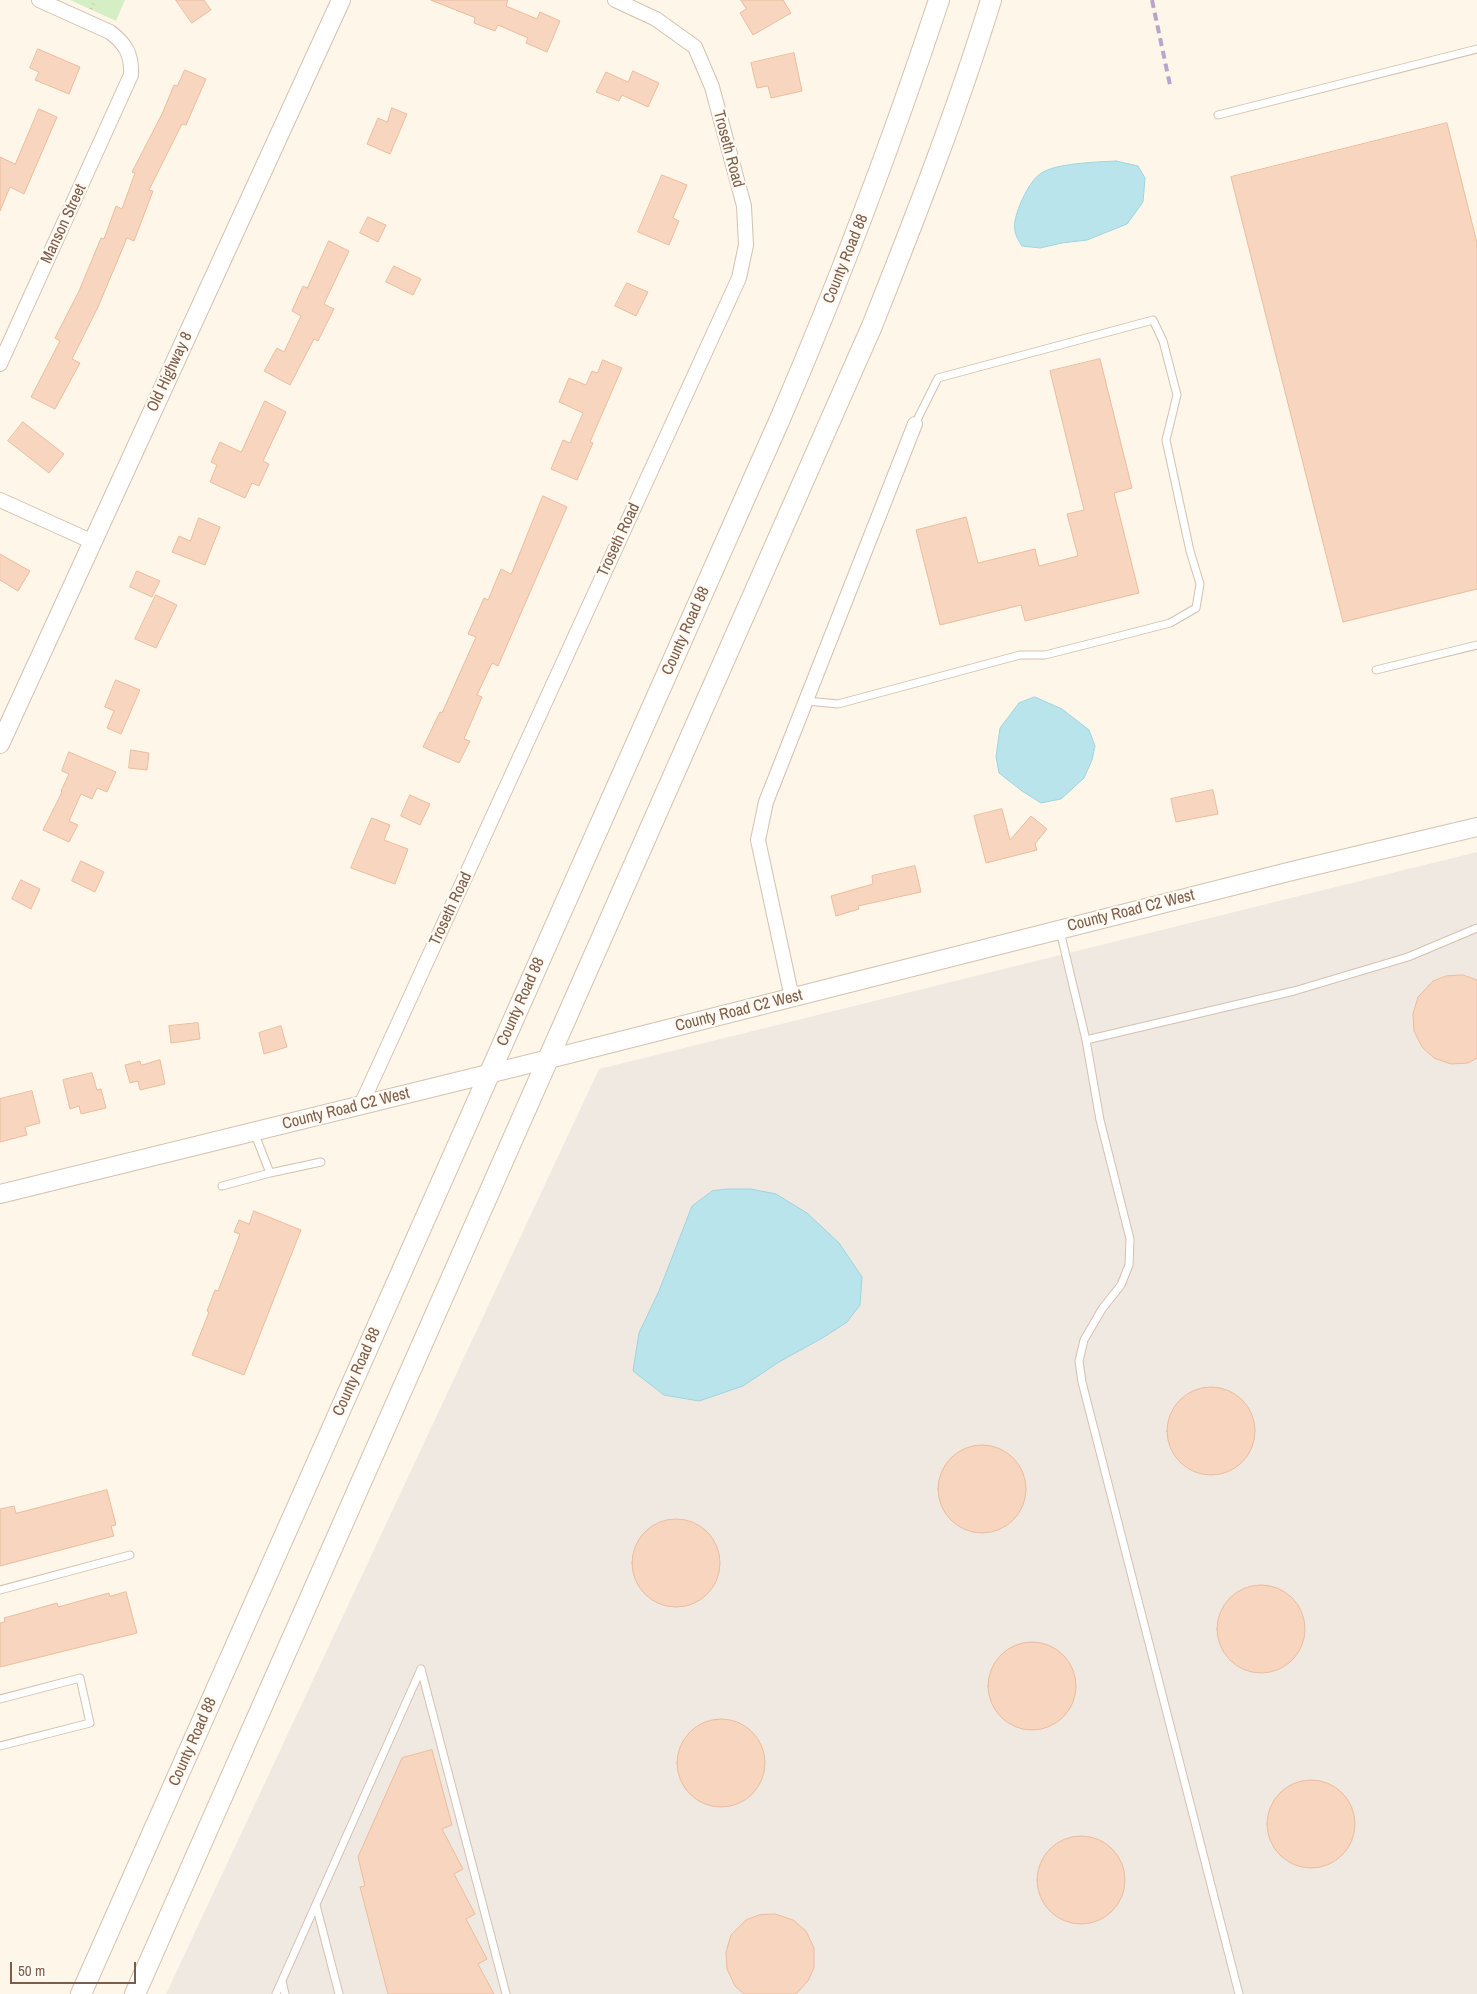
<!DOCTYPE html>
<html>
<head>
<meta charset="utf-8">
<style>
	body { margin:0 }
	#map { position:relative; width:1477px; height:1994px; overflow:hidden; background:#fef7e9; font-family:"Archivo Narrow",sans-serif }
	canvas { display:block }
	.scale { position:absolute; left:10px; top:1962px; width:126px; height:22px; box-sizing:border-box; border:2px solid #7d5c49; border-top:0; padding-left:6px; font-size:15px; line-height:18px; white-space:nowrap; color:#7d5c49; -webkit-text-stroke:4px #fffaf2; paint-order:stroke }
</style>
</head>
<body>
<div id="map">
<canvas width="1477" height="1994"></canvas>
<div class="scale">50 m</div>
</div>
<script>
const ctx = document.querySelector('canvas').getContext('2d');
ctx.lineJoin = 'round';
function fill(path, color) { ctx.fillStyle = color; ctx.fill(path, 'evenodd'); }
function stroke(path, color, width, dash) { ctx.strokeStyle = color; ctx.lineWidth = width; ctx.lineCap = dash ? 'butt' : 'round'; ctx.setLineDash(dash || []); ctx.stroke(path); }
function write(font, color, halo, rows, align = 'center') {
  ctx.font = font + ' "Archivo Narrow",sans-serif'; ctx.lineWidth = 4.5; ctx.setLineDash([]); ctx.textBaseline = 'middle'; ctx.strokeStyle = halo; ctx.fillStyle = color; for (const [text, x, y, turn = 0] of rows) {
    ctx.save(); ctx.translate(x, y); ctx.rotate((+turn || 0) * Math.PI / 180); ctx.textAlign = isNaN(turn) ? turn : align; if (halo) ctx.strokeText(text, 0, 0); ctx.fillText(text, 0, 0); ctx.restore();
  }
}
fill(new Path2D(`
	M1477,852V1994H166L599,1069Z`), '#f0e9e2');
fill(new Path2D(`
	M70,0H125L116,21Z`), '#d5efc5');
const water = new Path2D(`
	M1116,161L1138,166L1145,178L1143,202L1127,224L1087,240L1062,243L1040,248L1022,246C1012,231 1013,224 1019,207C1023,197 1031,180 1040,174C1054,163 1098,162 1116,161Z
	M1035,697L1062,709L1089,730L1095,746L1092,760L1084,778L1061,799L1041,803L1022,791L999,773L996,757L1000,728L1019,703Z
	M727,1189H751L776,1194L807,1213L839,1243L862,1277L860,1305L847,1322L824,1337L779,1362L743,1386L699,1401L664,1395L633,1371L639,1333L659,1291L692,1206L712,1191Z`);
fill(water, '#bae4eb');
stroke(water, '#9fd4de', 1);
const building = new Path2D(`
	M176,0H204L211,10L192,23Z
	M431,0H508L506,6L537,19L540,12L560,21L547,52L526,43L528,38L498,25L495,31L474,23L475,18Z
	M741,0H783L791,13L753,35L740,13L746,9Z
	M38,49L80,67L69,94L35,80L39,72L30,68Z
	M794,53L802,91L771,98L768,86L757,88L751,63Z
	M185,70L206,79L186,125L182,124L149,190L153,191L134,241L127,238L98,307L72,359L80,363L55,409L31,397L60,341L55,338L79,291L101,238L104,239L116,206L122,209L135,173L132,172L162,114L174,85L177,86Z
	M633,71L659,83L648,107L622,95L619,101L596,92L606,72L628,82Z
	M392,108L407,114L390,154L367,144L378,118L387,122Z
	M39,109L57,117L24,194L10,187L0,211V157L15,164Z
	M1447,123L1477,243V589L1343,622L1231,177Z
	M662,175L687,185L673,218L679,221L669,245L638,232Z
	M368,217L386,225L378,242L360,233Z
	M329,241L349,251L324,304L334,309L318,341L314,339L290,385L264,371L277,348L284,352L301,316L292,311L303,286L307,288Z
	M394,266L421,279L413,295L386,282Z
	M627,283L648,292L636,316L615,306Z
	M1100,359L1132,488L1114,493L1139,593L1025,621L1021,605L940,625L916,530L966,517L978,563L1035,549L1039,566L1078,556L1067,514L1084,510L1050,371Z
	M603,360L622,368L590,442L593,443L577,480L551,469L563,440L570,443L583,413L559,402L569,378L586,385L592,371L597,373Z
	M265,401L286,412L263,461L269,464L259,486L252,483L245,498L210,482L217,465L211,462L220,442L241,452Z
	M23,422L64,454L49,473L8,441Z
	M543,496L567,507L498,666L492,663L477,695L482,697L464,739L470,741L459,763L423,747L440,712L442,713L476,637L468,634L484,598L488,600L501,569L511,574Z
	M199,518L220,527L205,565L172,552L179,536L190,541Z
	M0,554L30,571L18,591L0,580Z
	M137,571L160,581L152,597L130,587Z
	M156,595L177,605L156,648L135,639Z
	M116,680L140,690L121,734L107,728L114,711L105,707Z
	M131,750L149,753L147,770L129,768Z
	M69,752L116,772L107,792L97,788L92,799L81,794L69,821L78,825L69,842L43,830L62,792L61,791L69,774L62,771Z
	M1213,790L1218,814L1176,822L1171,799Z
	M410,795L430,804L420,825L401,816Z
	M1002,809L1010,840L1031,816L1047,829L1035,844L1037,850L986,863L974,816Z
	M372,818L390,825L384,840L408,849L395,884L351,868Z
	M81,861L104,872L95,892L72,881Z
	M915,866L921,892L858,906L859,909L836,916L831,896L873,884L872,876Z
	M21,880L40,889L31,909L12,899Z
	M1463,975L1477,980V1058L1468,1063L1451,1064L1434,1058L1422,1047L1414,1031L1413,1014L1418,997L1433,981L1446,976Z
	M198,1023L200,1039L171,1043L169,1026Z
	M281,1026L287,1047L264,1054L259,1033Z
	M160,1060L165,1084L140,1090L138,1081L130,1083L125,1065L140,1061L141,1065Z
	M92,1073L97,1090L101,1089L106,1108L81,1114L79,1106L70,1109L63,1080Z
	M32,1091L40,1123L25,1127L27,1135L0,1142V1099Z
	M254,1211L301,1230L244,1375L192,1355L209,1312L207,1311L215,1290L218,1291L240,1234L234,1232L239,1220L249,1224Z
	M1167 1431a44 44 0 1 1 88 0a44 44 0 1 1-88 0Z
	M938 1489a44 44 0 1 1 88 0a44 44 0 1 1-88 0Z
	M107,1490L116,1525L111,1526L114,1536L0,1566V1509L14,1506L16,1513Z
	M632 1563a44 44 0 1 1 88 0a44 44 0 1 1-88 0Z
	M1217 1629a44 44 0 1 1 88 0a44 44 0 1 1-88 0Z
	M126,1592L137,1633L0,1667V1623L5,1622L4,1618L57,1603L58,1607L109,1593L110,1596Z
	M988 1686a44 44 0 1 1 88 0a44 44 0 1 1-88 0Z
	M677 1763a44 44 0 1 1 88 0a44 44 0 1 1-88 0Z
	M432,1750L452,1825L442,1829L463,1869L454,1874L475,1914L466,1919L487,1959L478,1964L494,1994H388L360,1887L365,1886L358,1857L402,1758Z
	M1267 1824a44 44 0 1 1 88 0a44 44 0 1 1-88 0Z
	M1037 1880a44 44 0 1 1 88 0a44 44 0 1 1-88 0Z
	M775,1914L793,1920L806,1931L814,1948V1968L808,1981L796,1994H744L735,1986L727,1969L726,1952L731,1935L746,1920L759,1915Z`);
fill(building, '#f7d5be');
stroke(building, '#ecbc9c', 1);
const service = new Path2D(`
	M1218,115L1477,49
	M1376,670L1477,645
	M807,701L838,704L1020,655H1045L1112,638L1170,623L1196,608L1200,584L1190,551L1166,440L1177,395L1163,341L1153,320L938,378L915,424
	M1060,931L1086,1040L1294,991L1408,957L1477,928
	M1086,1040L1100,1120L1130,1239L1129,1265L1121,1285L1102,1309L1084,1340L1079,1361L1082,1382L1239,1994
	M254,1132L270,1173L321,1162
	M222,1186L270,1173
	M0,1590L130,1555
	M421,1669L506,1994
	M0,1699L80,1678L90,1723L0,1746
	M316,1905L339,1994
	M282,1981L285,1994
	M276,1994L421,1669`);
const minor = new Path2D(`
	M0,364L131,75C132,55 126,44 110,32L39,0
	M0,500L93,542
	M792,998L758,840L766,802L915,424
	M361,1105L739,278L746,245L744,206L712,87L695,47L656,19L615,0`);
const tertiary = new Path2D(`
	M0,744L341,0
	M0,1194L549,1059L1292,871L1477,827`);
const secondary = new Path2D(`
	M81,1994L780,419C839,282 892,142 939,0
	M135,1994L872,326C915,218 957,111 991,0`);
stroke(service, '#d5c0b0', 9);
stroke(minor, '#d5c0b0', 16);
stroke(tertiary, '#d5c0b0', 20);
stroke(secondary, '#d9c1ac', 22);
stroke(new Path2D(`
	M91,9L95,0`), '#ddb8a0', 3, [1, 4]);
stroke(service, '#fff', 7);
stroke(minor, '#fff', 14);
stroke(tertiary, '#fff', 18);
stroke(secondary, '#fff', 20);
stroke(new Path2D(`
	M1152,0L1170,85`), '#baa4cc', 4, [8, 5]);
write('16px', '#7d5c49', '#fffaf2', [
	["Troseth Road",728,149,75],
	["Manson Street",64,224,-65],
	["County Road 88",846,259,-68],
	["Old Highway 8",170,372,-65],
	["Troseth Road",619,540,-65],
	["County Road 88",686,631,-66],
	["Troseth Road",451,909,-65],
	["County Road C2 West",1131,911,-14],
	["County Road 88",521,1002,-66],
	["County Road C2 West",739,1011,-14],
	["County Road C2 West",346,1109,-14],
	["County Road 88",357,1372,-66],
	["County Road 88",193,1742,-66]
]);
</script>
</body>
</html>
